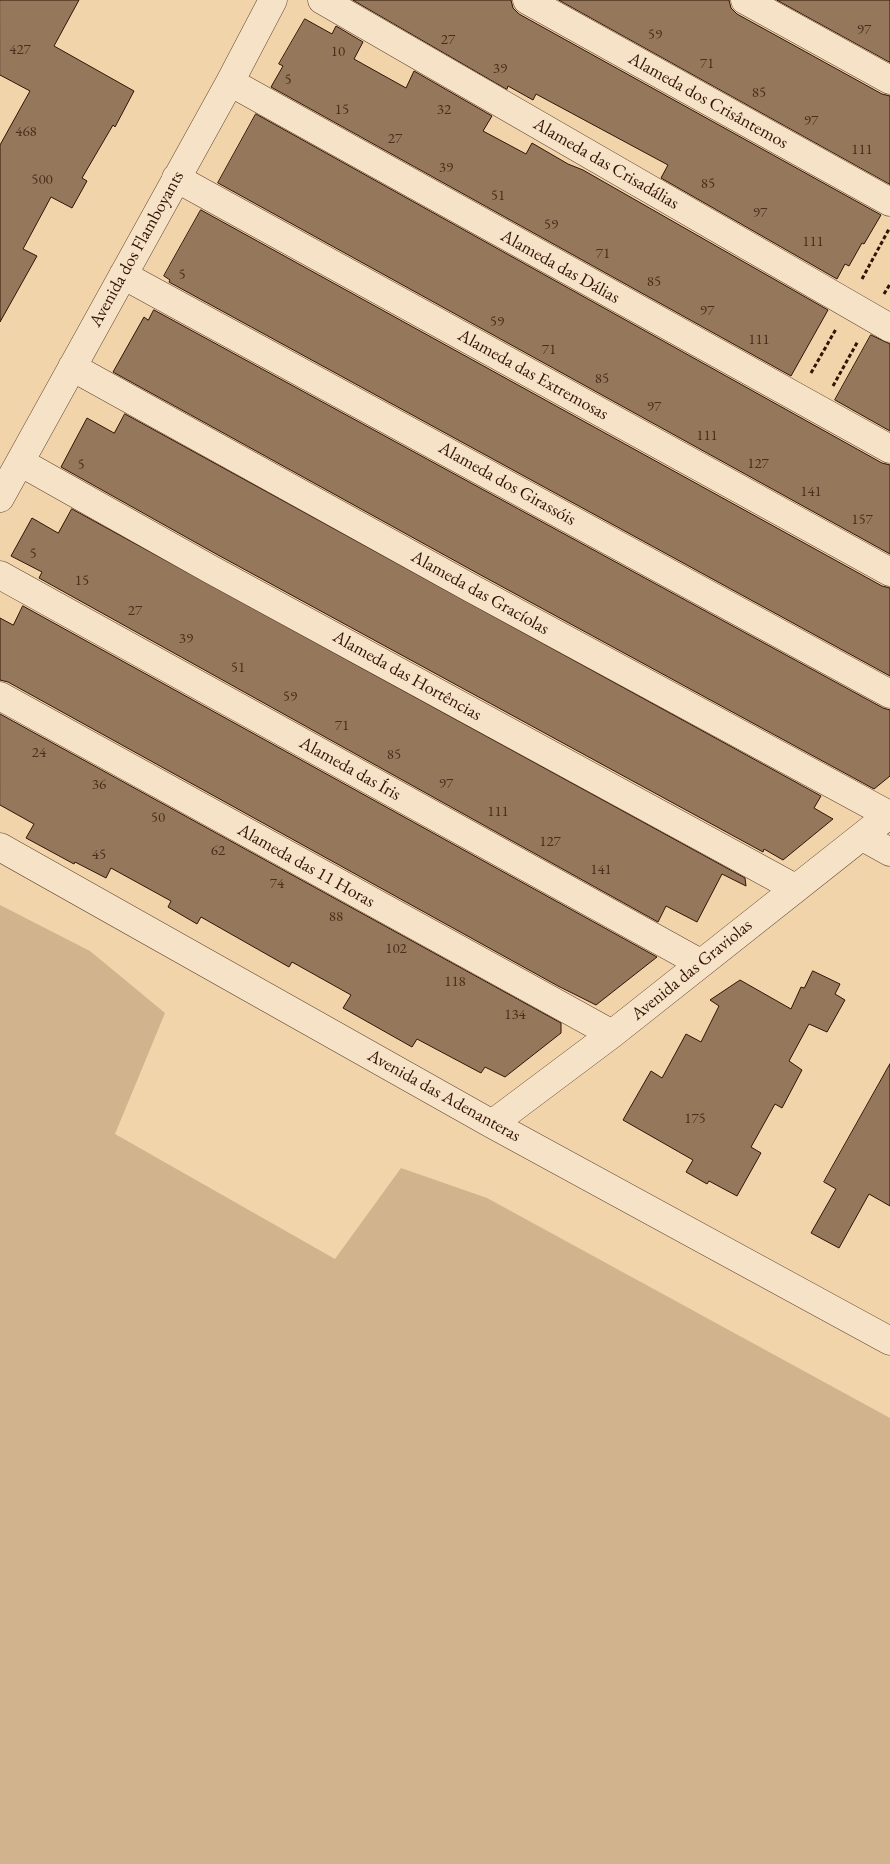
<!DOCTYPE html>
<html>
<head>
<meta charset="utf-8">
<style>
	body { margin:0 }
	canvas { display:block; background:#f1d4a9 }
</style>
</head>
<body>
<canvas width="890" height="1864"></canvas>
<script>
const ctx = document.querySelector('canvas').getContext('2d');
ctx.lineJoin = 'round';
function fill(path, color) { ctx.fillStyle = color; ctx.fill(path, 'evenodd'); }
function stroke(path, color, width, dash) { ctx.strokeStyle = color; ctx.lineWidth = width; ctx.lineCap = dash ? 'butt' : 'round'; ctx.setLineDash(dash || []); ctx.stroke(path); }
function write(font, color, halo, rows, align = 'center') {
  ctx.font = font + ' "EB Garamond",serif'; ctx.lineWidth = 4; ctx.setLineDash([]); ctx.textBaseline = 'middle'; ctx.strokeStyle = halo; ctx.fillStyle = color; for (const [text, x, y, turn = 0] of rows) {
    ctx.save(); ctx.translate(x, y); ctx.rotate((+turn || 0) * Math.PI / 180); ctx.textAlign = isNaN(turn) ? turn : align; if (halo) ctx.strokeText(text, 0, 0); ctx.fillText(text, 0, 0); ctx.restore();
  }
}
fill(new Path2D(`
	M0,905L90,951L165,1013L115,1134L335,1259L401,1168L487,1198L890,1418V1864H0Z`), '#d1b38d');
const building = new Path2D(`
	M0,0H79L54,46L134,91L115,127L113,125L82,178L87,181L72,208L51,197L23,249L37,256L0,322V145L30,91L0,75Z
	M353,0H511L513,8L519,14L881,215L864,244L862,243L849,266L845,264L837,279L661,178L668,165L536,94L533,100L508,86L507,89Z
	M559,0H729L731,8L737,14L882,94L890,96V184Z
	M777,0H890V62Z
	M305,19L332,34L336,26L363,42L354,59L379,73L406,88L414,71L492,116L483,131L526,154L532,143L568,164L583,170L828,310L791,376L271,87L283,66L279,64Z
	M256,114L882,463L890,465V554L218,183Z
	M201,210L882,586L890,588V676L169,282L170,280L164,276Z
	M154,310L883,708L890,710V776L874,789L477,573L113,372L144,317L148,320Z
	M871,335L890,344V431L835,400Z
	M125,414L821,796L814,808L833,819L783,860L764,849L763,852L218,555L61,467L87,418L114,433Z
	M72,509L745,878L746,886L722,874L697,922L666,906L658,922L39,578L42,572L11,556L32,518L58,533Z
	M23,606L657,957L596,1005L558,986L8,682L0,680V618L13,625Z
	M0,714L561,1023V1033L505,1077L485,1067L481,1073L417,1039L412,1047L343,1008L351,995L292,962L289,967L201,917L197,924L168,907L171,901L111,868L106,878L75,862L74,864L26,838L34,824L0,805Z
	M813,971L840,984L835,994L845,1000L827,1032L809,1024L789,1061L802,1070L782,1108L775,1104L751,1147L761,1153L737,1196L709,1181L707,1184L686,1172L693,1160L623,1120L651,1071L662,1078L686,1034L701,1042L719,1006L710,1000L740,980L791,1009L801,987L804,988Z
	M890,1064V1206L869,1194L839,1248L811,1233L836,1189L824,1182Z`);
fill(building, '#95785b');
stroke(building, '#321407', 1);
const minor = new Path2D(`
	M322,0L890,328
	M527,0L890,202
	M745,0L890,80
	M230,82L890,449
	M176,178L890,572
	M123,275L890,694
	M72,367L469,587L889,815
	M20,462L210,569L795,888
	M0,498L230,82L273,0
	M0,575L700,963
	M0,696L612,1034
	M863,837L890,852
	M0,847L492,1124L890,1341
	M492,1124L612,1034L890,814`);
stroke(minor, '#624430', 29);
stroke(new Path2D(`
	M862,279L889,229
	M884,294L890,284
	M811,373L836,329
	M833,386L858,341`), '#321407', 3, [4, 2.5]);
stroke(minor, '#f6e3c7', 28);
write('15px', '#4b2d1c', null, [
	["97",864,30],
	["59",655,35],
	["27",448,40],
	["427",20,50],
	["10",338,52],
	["71",707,64],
	["39",500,69],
	["5",288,80],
	["85",759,93],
	["15",342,110],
	["32",444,110],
	["97",811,121],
	["468",26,132],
	["27",395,139],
	["111",862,150],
	["39",446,168],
	["500",42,180],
	["85",708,184],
	["51",498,196],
	["97",760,213],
	["59",551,225],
	["111",813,242],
	["71",603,254],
	["5",182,275],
	["85",654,282],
	["97",707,311],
	["59",497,322],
	["111",759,340],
	["71",549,350],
	["85",602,379],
	["97",654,407],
	["111",707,436],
	["127",758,464],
	["5",81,465],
	["141",811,492],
	["157",862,520],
	["5",33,554],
	["15",82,581],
	["27",135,611],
	["39",186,639],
	["51",238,668],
	["59",290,697],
	["71",342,726],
	["24",39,753],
	["85",394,755],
	["97",446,784],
	["36",99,785],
	["111",498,812],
	["50",158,818],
	["127",550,842],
	["62",218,851],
	["45",99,855],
	["141",601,870],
	["74",277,884],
	["88",336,917],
	["102",396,949],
	["118",455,982],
	["134",515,1015],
	["175",695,1119]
]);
write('18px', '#321407', '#f6e3c7', [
	["Alameda dos Crisântemos",708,101,29],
	["Alameda das Crisadálias",606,164,30],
	["Avenida dos Flamboyants",137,249,-61],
	["Alameda das Dálias",560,267,29],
	["Alameda das Extremosas",533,375,29],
	["Alameda dos Girassóis",507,484,29],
	["Alameda das Gracíolas",480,593,29],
	["Alameda das Hortências",407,676,29],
	["Alameda das Íris",350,769,29],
	["Alameda das 11 Horas",306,866,29],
	["Avenida das Graviolas",692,970,-39],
	["Avenida das Adenanteras",444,1096,29]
]);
</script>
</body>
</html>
